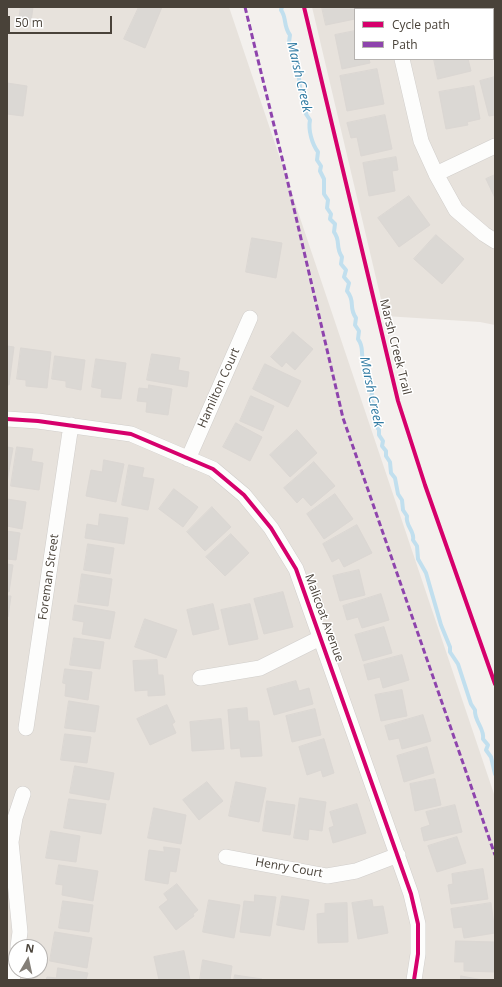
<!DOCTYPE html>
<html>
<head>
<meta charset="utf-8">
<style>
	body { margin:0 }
	#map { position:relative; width:502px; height:987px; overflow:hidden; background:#f3f0ed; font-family:"Open Sans",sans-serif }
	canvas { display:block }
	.frame { position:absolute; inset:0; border:8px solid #494239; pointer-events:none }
	.legend { position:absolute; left:354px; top:8px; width:140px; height:52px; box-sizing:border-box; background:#fff; border:1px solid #b6b3b0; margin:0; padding:5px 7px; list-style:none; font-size:12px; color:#494239 }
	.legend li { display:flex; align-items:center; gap:8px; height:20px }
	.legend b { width:20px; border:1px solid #b6b3b0 }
	.north { position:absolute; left:8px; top:939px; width:40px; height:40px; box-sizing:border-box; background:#fff; border:1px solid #b6b3b0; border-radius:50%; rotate:9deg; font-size:11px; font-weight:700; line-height:16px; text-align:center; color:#494239 }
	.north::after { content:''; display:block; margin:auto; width:14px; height:18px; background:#847f78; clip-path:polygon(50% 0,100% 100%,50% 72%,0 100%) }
	.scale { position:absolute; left:8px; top:16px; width:104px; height:18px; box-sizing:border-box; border:2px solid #494239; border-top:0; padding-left:5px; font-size:12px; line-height:14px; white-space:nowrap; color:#494239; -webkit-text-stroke:3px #fff; paint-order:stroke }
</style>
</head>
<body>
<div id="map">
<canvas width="502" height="987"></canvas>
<div class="frame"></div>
<ul class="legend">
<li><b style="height:5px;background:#d6006c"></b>Cycle path</li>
<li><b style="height:5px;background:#8e44ad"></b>Path</li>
</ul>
<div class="north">N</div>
<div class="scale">50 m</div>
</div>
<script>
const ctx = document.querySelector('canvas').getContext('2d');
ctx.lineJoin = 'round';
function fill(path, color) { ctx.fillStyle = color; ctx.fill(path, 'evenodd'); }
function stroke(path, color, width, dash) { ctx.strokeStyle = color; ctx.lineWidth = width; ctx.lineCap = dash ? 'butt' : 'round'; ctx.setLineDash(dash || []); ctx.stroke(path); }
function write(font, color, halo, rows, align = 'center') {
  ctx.font = font + ' "Open Sans",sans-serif'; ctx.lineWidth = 3; ctx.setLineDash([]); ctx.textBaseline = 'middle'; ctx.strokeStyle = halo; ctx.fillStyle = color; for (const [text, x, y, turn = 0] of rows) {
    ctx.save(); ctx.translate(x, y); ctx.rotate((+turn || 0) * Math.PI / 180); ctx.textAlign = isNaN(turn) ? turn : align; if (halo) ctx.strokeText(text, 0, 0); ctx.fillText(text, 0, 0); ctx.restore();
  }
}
fill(new Path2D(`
	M7,7H229L495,797V980H7ZM16,947H40V971H16Z
	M312,7H495V325L480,322L385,316ZM355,9H493V59H355Z`), '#e7e2dc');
stroke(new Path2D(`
	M282,7L281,10C287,18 283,26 290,35L289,42L293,48L292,56L296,61L295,69C303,80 296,85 304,96L303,101L307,107L306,114L310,120C308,130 312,144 318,152L317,160L321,166L320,171L324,179V194L328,200L327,208L331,214L330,219L335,224L334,232C341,241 335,247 342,257L341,264L346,270L344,277L349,283L347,291C356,302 348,307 356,318L355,325L359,331L358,339C366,350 358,355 366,366L365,376L369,382L368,387L372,392L371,400L375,406V424L379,430V435L383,441L382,446L386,451V456L390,462L391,473L395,478L398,494L402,500L403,510L407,516C405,526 415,531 413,540L417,546L418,559L426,573L441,625L450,647V652L458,664L471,704L475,710C474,721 485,729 483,739L488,745L486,750L491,757L495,774`), '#c1dfee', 4);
const building = new Path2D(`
	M21,7H33L31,22L19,20Z
	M139,7H162L145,48L124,39Z
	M322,7H360V9H355V19L326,25Z
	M417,7H456V9H417Z
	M491,7H495V17L493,18V9H491Z
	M355,31V59H369L370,63L342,69L335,35Z
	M434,59H468L471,71L438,79Z
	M377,69L384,104L347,111L340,76Z
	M495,77V115L489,116L480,81Z
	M7,83L27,86L23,116L7,114Z
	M474,86L480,119L467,122L468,125L446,129L439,92Z
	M385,115L392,149L361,156L357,137L351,138L347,123Z
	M396,157L398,170L392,171L395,191L369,196L363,163Z
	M495,175V198L486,179Z
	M409,196L430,225L399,247L378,218Z
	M436,235L464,259L442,284L414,259Z
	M252,238L282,243L276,278L246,272Z
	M293,332L313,349L295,370L286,362L282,367L271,357Z
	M7,346L14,347L9,385H7Z
	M21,348L51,352L47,388L26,386V380L17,379Z
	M152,354L180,358L178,370L189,372L187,387L147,380Z
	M55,356L85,360L81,390L66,387V381L52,379Z
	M96,359L126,363L121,399L101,397L102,389L92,387Z
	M265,364L301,381L288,407L253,389Z
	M149,385L172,389L168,415L146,412L147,402L137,401L139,388L148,389Z
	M251,396L274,406L263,431L240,421Z
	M236,423L262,437L250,461L223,447Z
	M297,430L317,453L290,477L270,455Z
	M7,447L13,448L7,482Z
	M17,447L33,449L31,461L43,463L39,490L11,486Z
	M104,460L124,464L116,502L86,496L91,470L102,472Z
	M314,462L335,486L311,506L303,497L297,503L284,488Z
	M129,465L144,468L142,477L154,479L148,510L122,505Z
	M174,489L198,507L183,527L159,509Z
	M335,494L353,519L324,539L307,514Z
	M7,499L26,502L22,529L7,526Z
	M212,507L231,527L205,551L187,532Z
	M100,514L128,518L124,544L85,538L87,524L98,526Z
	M357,525L372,553L344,567L339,558L332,562L323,544Z
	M7,531L20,533L16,560L7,559Z
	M231,534L249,553L225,576L206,557Z
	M88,544L114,548L110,574L84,570Z
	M7,564L13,565L9,592L7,591Z
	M359,570L365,595L340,601L333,576Z
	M82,574L112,579L108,606L78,602Z
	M283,592L293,627L264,634L254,599Z
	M381,594L389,620L362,628L358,617L347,620L343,606Z
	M7,596H11L8,617L7,616Z
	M213,604L219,629L193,635L187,610Z
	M250,604L258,639L229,645L221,610Z
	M75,605L115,612L110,639L82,634L84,622L73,620Z
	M145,619L177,630L166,658L135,647Z
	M384,627L392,653L363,661L355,635Z
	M74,638L104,642L100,669L70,665Z
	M402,655L409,680L383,688L380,677L368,680L364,665Z
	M157,660L158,675H163L165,695L148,696V690L135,691L133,661Z
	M65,669L92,672L88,700L65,696L66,684L63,683Z
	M296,681L299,691L309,688L313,704L274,715L267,689Z
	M402,690L407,716L381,721L375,695Z
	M69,701L99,706L95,732L65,728Z
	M167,705L175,722L172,724L176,733L150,745L137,719Z
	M247,708L248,721H259L262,756L241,757L240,748L231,749L228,710Z
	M315,709L321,735L292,742L286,716Z
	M423,715L431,741L402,749L399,738L389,740L385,726Z
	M221,719L224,749L192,751L190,722Z
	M65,734L91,737L87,763L61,760Z
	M324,739L334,773L323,777L321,770L307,775L299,747Z
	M427,747L434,773L404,782L397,756Z
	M75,766L114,773L109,800L70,793Z
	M435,779L441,805L415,811L410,784Z
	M207,782L223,801L199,820L183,800Z
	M236,782L266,788L259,822L229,816Z
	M300,798L326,802L322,831L309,829L308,840L294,838Z
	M69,799L106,804L101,834L64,828Z
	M267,801L295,805L290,835L263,831Z
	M357,804L366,833L333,843L329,828L334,826L330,812Z
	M455,805L462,832L424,841L421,828L430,825L426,812Z
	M154,808L186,815L181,844L148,838Z
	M51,831L80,836L76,862L46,858Z
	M457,837L466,863L437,872L428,846Z
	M164,847L180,849L176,872L170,871L168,884L145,880L149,850L164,852Z
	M59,865L98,871L93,901L62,895L63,885L56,884Z
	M483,869L488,899L451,904L448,885L453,884L452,874Z
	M177,884L198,910L193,914L194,916L176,930L159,907L168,900L164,894Z
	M255,895L276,897L270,936L240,932L244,901L254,902Z
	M282,896L309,900L304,930L277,925Z
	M209,900L240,905L234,938L203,932Z
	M372,900L373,907L383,906L388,933L358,939L352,903Z
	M63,901L93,905L89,932L59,928Z
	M347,903L348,942L318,943L317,914L325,913V904Z
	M491,903L495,933L464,938L462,927L454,928L451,909Z
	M55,932L92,938L87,968L50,961Z
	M456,941L495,942V972L464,971V962H455Z
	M184,951L190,980H159L154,957Z
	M203,960L232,966L230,980H200Z
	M58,968L88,973L86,980H46L47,977L56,978Z
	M235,975L262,979V980H234Z
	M461,976L483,980H461Z`);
fill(building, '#dbd8d4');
stroke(building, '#dbd7d3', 1);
const street = new Path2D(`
	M390,7V9
	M402,59L421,141L436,174L456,210L484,234L495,241
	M436,174L495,146
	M7,419L38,421L131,434L213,469L244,495L271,528L296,569L411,894L418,924V954L414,980
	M188,459L250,318
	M200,678L260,668L320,638
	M26,728L71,425
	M226,857L327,876L356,871L398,855
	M18,947L20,932L11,842L15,818L23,794
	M12,980L16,960`);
stroke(street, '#d1cecb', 16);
stroke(street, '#fdfdfc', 15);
stroke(new Path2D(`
	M245,7L284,166L343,418L495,855`), '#8e44ad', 3, [6, 3]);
stroke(new Path2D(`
	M304,7L398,401L425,485L495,684
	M7,419L38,421L131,434L213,469L244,495L271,528L296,569L411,894L418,924V954L414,980`), '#d6006c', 4);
write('12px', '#494239', '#fff', [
	["Marsh Creek Trail",395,347,76],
	["Hamilton Court",219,388,-66],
	["Foreman Street",49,577,-82],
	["Malicoat Avenue",324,618,70],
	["Henry Court",289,868,10]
]);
write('italic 13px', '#307ba3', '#fff', [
	["Marsh Creek",299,77,77],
	["Marsh Creek",371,392,78]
]);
</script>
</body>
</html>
